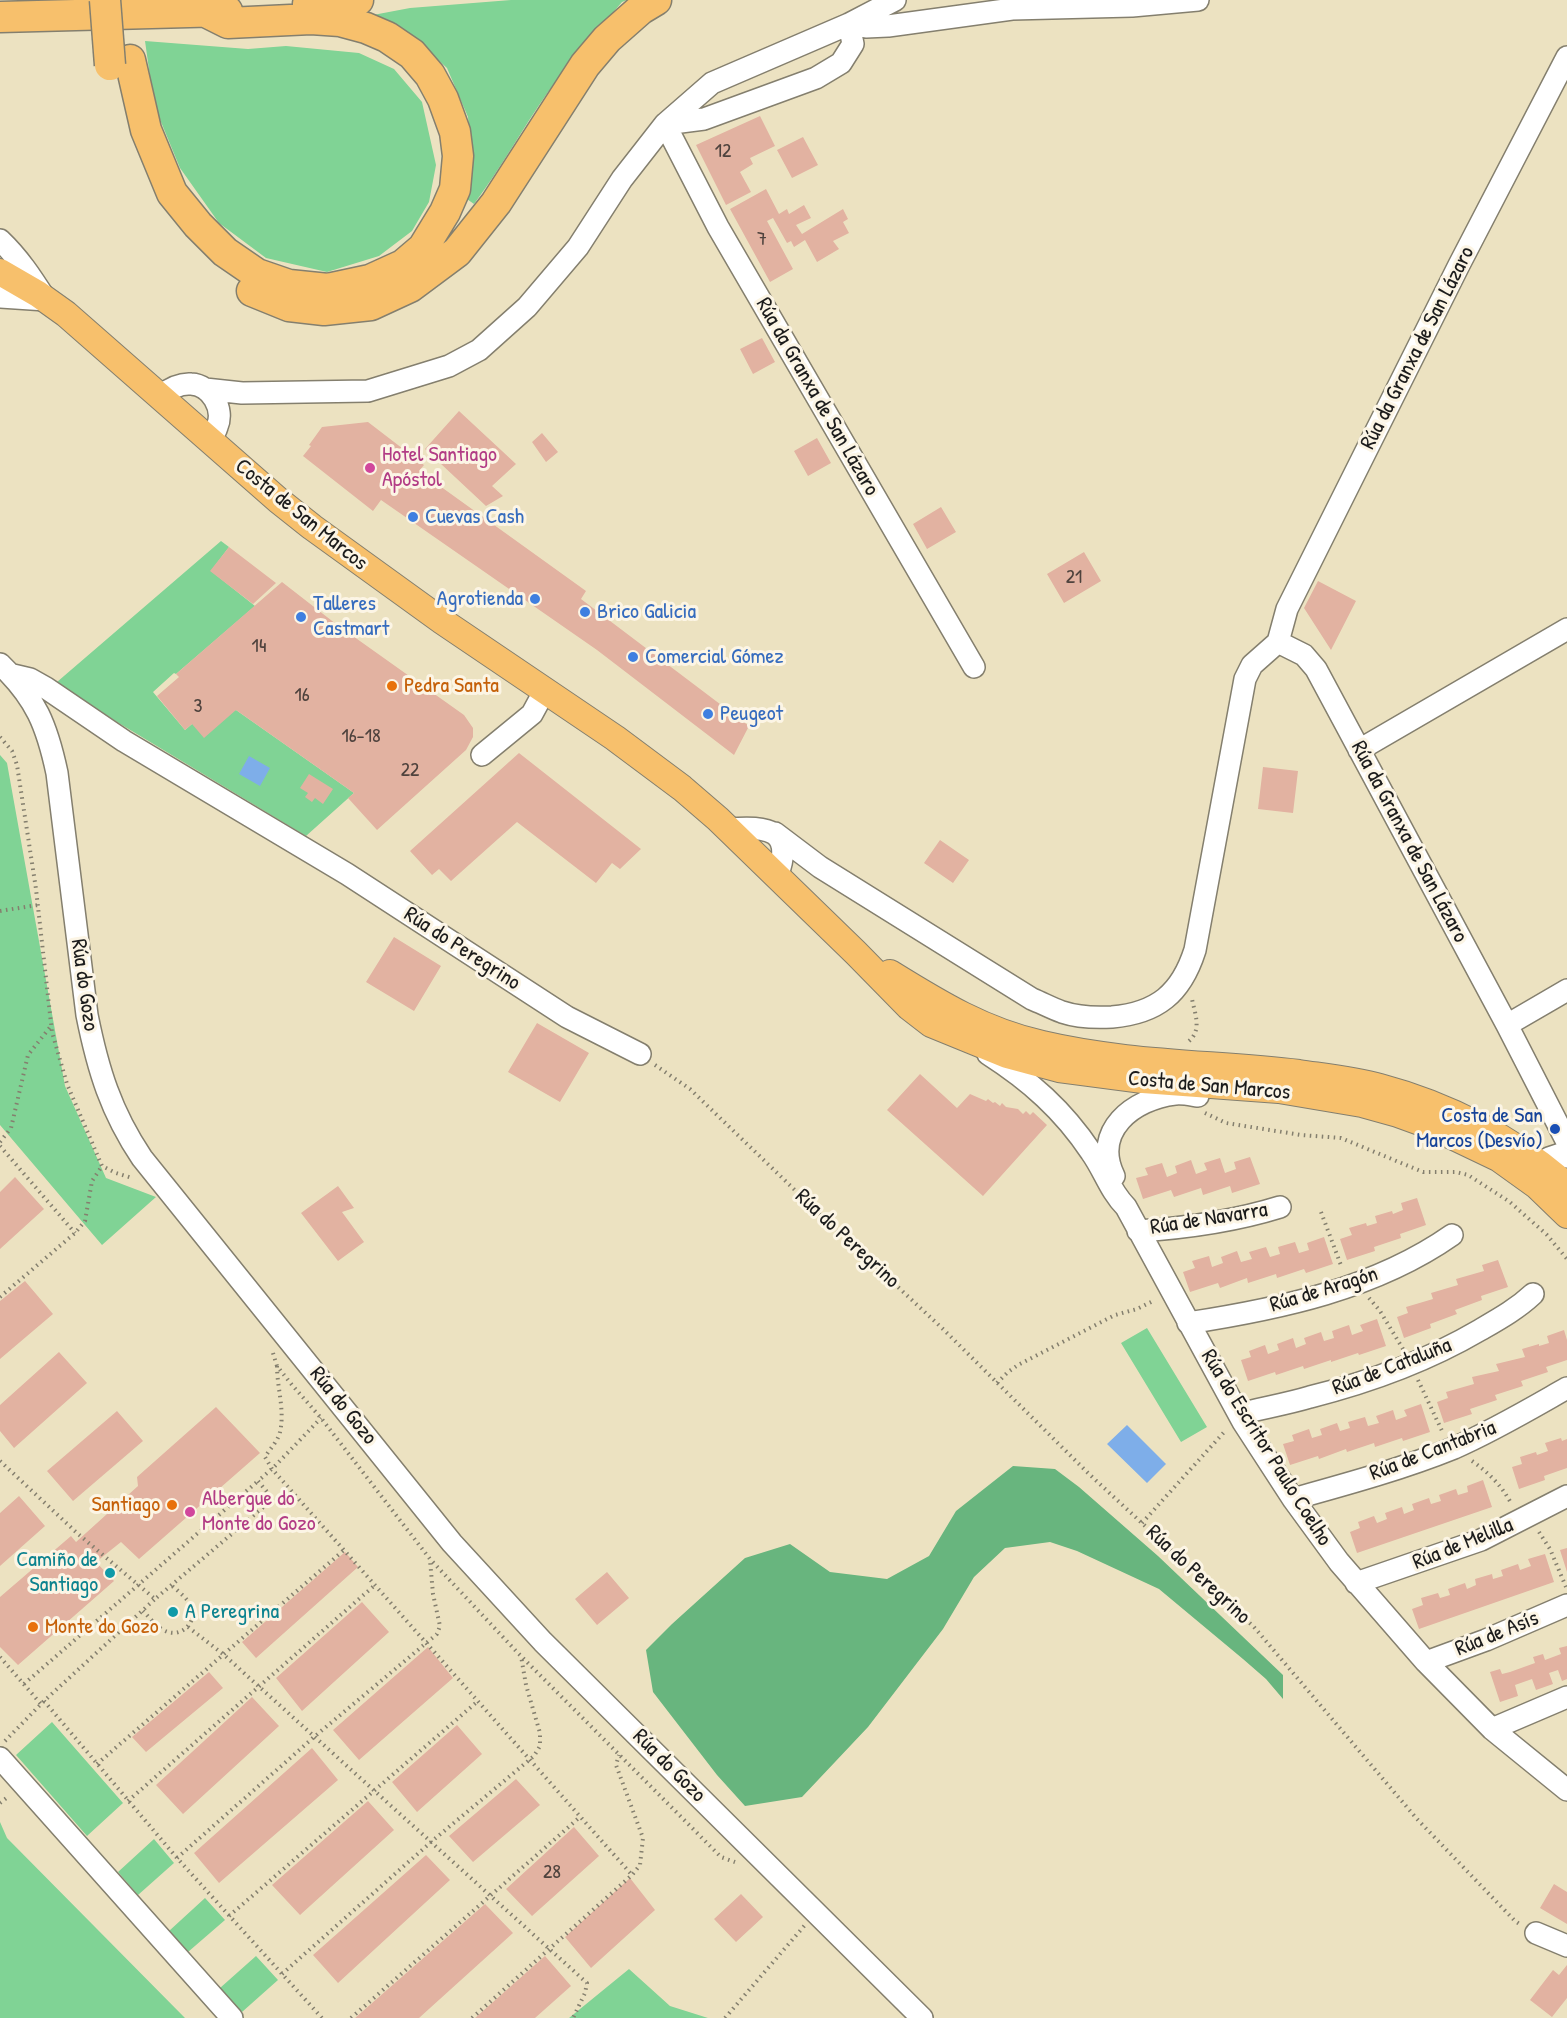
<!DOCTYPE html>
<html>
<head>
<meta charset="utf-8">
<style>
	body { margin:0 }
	canvas { display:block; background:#ece2c1 }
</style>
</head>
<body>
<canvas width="1567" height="2018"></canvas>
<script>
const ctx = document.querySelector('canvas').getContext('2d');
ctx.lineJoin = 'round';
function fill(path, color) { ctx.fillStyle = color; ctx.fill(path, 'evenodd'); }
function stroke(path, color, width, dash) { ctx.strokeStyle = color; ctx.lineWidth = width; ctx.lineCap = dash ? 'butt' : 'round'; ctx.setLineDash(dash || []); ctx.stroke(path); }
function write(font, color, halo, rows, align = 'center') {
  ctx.font = font + ' "Patrick Hand",sans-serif'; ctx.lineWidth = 6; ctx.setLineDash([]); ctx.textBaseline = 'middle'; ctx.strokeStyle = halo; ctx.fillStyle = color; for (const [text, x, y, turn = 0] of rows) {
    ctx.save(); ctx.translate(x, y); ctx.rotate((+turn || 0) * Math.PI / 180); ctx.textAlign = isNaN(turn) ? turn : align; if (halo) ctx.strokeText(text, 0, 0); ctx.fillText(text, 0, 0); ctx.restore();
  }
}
fill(new Path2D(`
	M511,0H627L622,2C597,31 571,60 548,92C522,129 501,168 474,204L464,197L472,165L468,117L447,68L413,37L373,15L410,8Z
	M145,41L248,49L286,46L359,53L394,69L422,102L436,165L429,202L412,231L379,256L327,272L266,258L219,223L180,168L154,105Z
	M221,541L229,547L211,571L255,606L176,674L174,673L153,692L185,730L192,724L236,710L354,793L306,836L117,722L57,682Z
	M0,755L7,763L65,1086L106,1178L156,1197L102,1245L0,1125Z
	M1147,1328L1207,1427L1181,1442L1121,1343Z
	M52,1722L123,1803L87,1836L16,1755Z
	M0,1822L7,1838L185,2018H0Z
	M154,1839L174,1863L138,1895L118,1872Z
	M205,1898L225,1920L188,1952L169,1931Z
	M256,1956L278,1980L242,2012L220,1988Z
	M629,1969L670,2006L708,2018H569Z`), '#80d395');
fill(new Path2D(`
	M1013,1466L1055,1469L1079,1487L1158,1556L1283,1675V1699L1266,1679L1243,1659L1159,1589L1077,1551L1050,1542L1005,1548L974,1577L943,1629L868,1727L802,1797L745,1806L717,1775L653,1692L646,1650L672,1624L745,1558L790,1544L830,1572L887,1579L929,1556L956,1511Z`), '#68b57e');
fill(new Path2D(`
	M249,756L270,768L260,786L239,774Z
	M1127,1425L1166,1464L1147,1483L1107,1444Z`), '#7eaee9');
fill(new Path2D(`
	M760,116L775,146L750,158L753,164L740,172L751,192L726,205L696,145Z
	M803,137L818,165L792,178L777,150Z
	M766,189L779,214L787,209L789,214L804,205L811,218L796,225L802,234L843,209L848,219L843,222L849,233L833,241L839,249L817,262L805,240L794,247L791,241L787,243L773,218L767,221L793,269L770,282L730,209Z
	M762,338L775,362L753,374L740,349Z
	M459,411L516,464L492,486L503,496L486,506L425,449Z
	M368,422L424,465L419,471L586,591L581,599L749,726L734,755L597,650L381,500L373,511L303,456L311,446L309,445L322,427Z
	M542,433L558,452L546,462L532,442Z
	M817,438L831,463L808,476L794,451Z
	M941,507L956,532L927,549L913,524Z
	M229,547L276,583L253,604L210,571Z
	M1084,552L1101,581L1064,603L1047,574Z
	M1318,581L1356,601L1331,650L1304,608Z
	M282,582L336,624L464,715L473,728V737L466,750L377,830L348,798L354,793L236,710L204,738L192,724L185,730L157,696L179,677L176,674Z
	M519,753L641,849L620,869L612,863L596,883L517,822L451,881L439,869L432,875L410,851Z
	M1263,767L1298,771L1293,813L1258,809Z
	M309,774L333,789L323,804L315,798L312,802L305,797L308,793L300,788Z
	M940,840L969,860L953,883L924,863Z
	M394,937L441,966L414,1011L366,982Z
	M537,1023L589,1053L560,1102L508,1072Z
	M920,1074L957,1108L970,1094L986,1101L988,1099L993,1103L995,1102L1000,1106L1002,1103L1006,1107L1018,1109L1023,1114L1026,1111L1030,1115L1033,1112L1047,1125L983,1196L887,1110Z
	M1250,1157L1260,1184L1232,1193L1230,1186L1203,1195L1201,1188L1174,1197L1171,1190L1143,1199L1136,1178L1148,1175L1145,1168L1162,1163L1167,1177L1177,1173L1175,1166L1191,1160L1196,1174L1207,1170L1204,1163L1220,1158L1225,1173L1236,1169L1234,1162Z
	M15,1177L44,1209L0,1249V1192Z
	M338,1186L354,1208L342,1212L364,1242L338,1261L301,1213Z
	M1417,1198L1426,1225L1400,1234L1401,1238L1374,1247L1375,1251L1347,1260L1340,1239L1352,1235L1349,1228L1366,1223L1367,1226L1377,1223L1375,1216L1392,1211L1393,1214L1403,1210L1401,1203Z
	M1324,1237L1333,1264L1306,1273L1304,1269L1277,1278L1276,1274L1248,1283L1247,1278L1220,1288L1218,1283L1190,1292L1183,1272L1195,1268L1192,1261L1209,1256L1212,1267L1223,1263L1221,1257L1237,1251L1241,1262L1252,1259L1249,1252L1266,1247L1270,1257L1280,1254L1278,1247L1295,1242L1299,1253L1309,1250L1307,1243Z
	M1498,1260L1508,1287L1481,1296L1482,1300L1455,1310L1457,1314L1430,1324L1431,1328L1404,1338L1397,1317L1408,1313L1406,1307L1433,1299L1431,1293L1458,1285L1456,1279L1484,1271L1482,1265Z
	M25,1281L53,1314L0,1359V1301Z
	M1377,1319L1386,1346L1359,1355L1358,1353L1331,1362V1360L1304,1369L1303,1366L1276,1375L1275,1372L1248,1381L1241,1360L1251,1357L1249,1351L1265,1345L1268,1354L1279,1350L1277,1344L1293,1338L1296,1348L1306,1344L1304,1338L1321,1332L1324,1341L1334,1338L1332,1331L1349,1325L1352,1335L1363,1331L1360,1325Z
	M1564,1330L1567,1340V1360L1546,1367L1548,1372L1521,1381L1523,1386L1495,1395L1497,1400L1470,1409L1472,1414L1444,1423L1437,1402L1448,1398L1446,1392L1474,1384L1472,1377L1499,1371L1496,1364L1525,1357L1522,1349L1539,1344V1346L1549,1343L1547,1336Z
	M59,1352L87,1383L14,1448L0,1431V1405Z
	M1421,1404L1430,1432L1403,1441L1402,1438L1375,1447L1374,1443L1347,1452L1346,1449L1319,1459L1318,1456L1290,1465L1283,1444L1294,1441L1292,1435L1309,1429L1312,1438L1322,1435L1320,1429L1337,1423L1340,1431L1350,1428L1348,1422L1365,1417L1368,1426L1379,1423L1376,1416L1393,1410L1396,1420L1407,1416L1404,1410Z
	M216,1407L260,1453L139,1559L121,1542L96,1562L114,1581L18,1665L0,1647V1597L71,1536L76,1542L138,1486L137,1477Z
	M117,1411L143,1441L73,1501L47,1471Z
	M1561,1438L1562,1441L1567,1439V1468L1544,1476L1545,1480L1519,1489L1512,1467L1522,1464L1520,1457L1536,1452L1537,1455L1548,1451L1545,1443Z
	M1483,1480L1492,1507L1357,1553L1350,1532L1360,1528L1358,1522L1374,1516L1377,1523L1387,1519L1385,1513L1402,1507L1404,1514L1414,1510L1412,1504L1429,1498L1431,1504L1441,1501L1439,1495L1456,1489L1458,1495L1468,1492L1467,1486Z
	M19,1496L45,1526L0,1566V1513Z
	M1567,1548V1572L1560,1550Z
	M345,1552L358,1567L256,1658L242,1642Z
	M1545,1554L1554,1582L1419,1629L1412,1609L1423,1605L1421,1598L1438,1593L1440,1598L1450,1595L1448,1589L1465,1583L1467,1589L1476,1585L1475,1579L1492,1574L1493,1579L1503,1576L1501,1570L1518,1564L1520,1570L1531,1566L1528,1559Z
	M607,1572L629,1598L597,1625L575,1599Z
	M362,1602L389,1632L302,1711L276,1678Z
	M1567,1646V1679L1562,1681L1558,1670L1549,1673L1553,1684L1536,1690L1532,1679L1515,1685L1518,1696L1500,1702L1490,1672L1500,1669L1502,1674L1510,1672L1535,1663L1533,1657L1543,1654L1545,1660L1561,1654L1559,1648Z
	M428,1647L453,1678L359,1760L333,1730Z
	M209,1672L223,1688L146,1752L132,1737Z
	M252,1697L279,1726L183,1814L156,1785Z
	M457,1725L482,1754L417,1812L392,1782Z
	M312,1748L338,1780L219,1883L194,1853Z
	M516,1779L540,1805L473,1862L449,1836Z
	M368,1801L394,1830L300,1915L272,1885Z
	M574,1827L599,1856L532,1916L506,1889Z
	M426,1855L450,1880L338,1983L313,1955Z
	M630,1878L655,1910L591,1968L565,1937Z
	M1554,1884L1567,1892V1924L1540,1908Z
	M741,1894L763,1917L736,1942L714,1919Z
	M485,1904L513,1933L419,2018H355Z
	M545,1956L571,1986L535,2018H475Z
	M1567,1965V1998L1552,2017L1530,2000L1553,1970L1559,1975Z`), '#e2b2a1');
const minor = new Path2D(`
	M895,0L849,24L853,44L841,63L816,78L704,119L665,124L718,227L974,667
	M0,240C19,258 32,278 46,300
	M0,297L46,300
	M205,389L242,393L368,391L449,366L479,350L527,307L578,247L622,179L665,124L712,83L849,24L866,27L888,26L1012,9L1132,6L1198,0
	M160,396C169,389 179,383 191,384C211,385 225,409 217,427C216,431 212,436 209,439
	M1278,642L1304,655L1316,669L1507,1025L1567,1142
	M0,664C36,698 47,726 57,773L87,1015C98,1070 111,1112 142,1158L452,1543L543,1642L922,2018
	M13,675L30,679L46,688L124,741L347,874L567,1017L640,1054
	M1359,750L1567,629
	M482,755L532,714L545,690
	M728,829C768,826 795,829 777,877
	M775,833L820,867L1032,999C1042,1003 1051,1008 1062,1012C1077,1017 1095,1018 1112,1017C1157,1013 1181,994 1195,950L1245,679L1252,665L1278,642L1287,609L1459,265L1567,57
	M1507,1025L1567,990
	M988,1054C1030,1081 1063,1110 1091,1152C1104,1170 1110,1191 1126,1207L1243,1422L1293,1499L1339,1562L1426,1662L1492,1729L1567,1790
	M1541,1164L1549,1158L1561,1154L1567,1157
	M1114,1176C1092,1131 1133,1099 1175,1094C1182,1093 1191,1095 1198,1096
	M1138,1231C1186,1228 1235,1221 1280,1207
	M1188,1323C1279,1309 1375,1289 1452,1235
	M1239,1414C1262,1408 1287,1404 1310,1397C1370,1382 1427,1361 1480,1330C1499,1319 1517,1309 1533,1294
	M1293,1499C1347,1484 1402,1469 1454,1448C1493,1431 1530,1409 1567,1388
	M1356,1583L1481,1540L1567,1496
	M1426,1662L1486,1640L1567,1605
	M1492,1729L1567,1697
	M0,1758L232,2018
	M1536,1933L1567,1946`);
const major = new Path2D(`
	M0,272L38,294L66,314L278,500L312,527L442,621L615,738L682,788L718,819L856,953L909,1007L931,1024L1007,1055L1059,1069L1143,1080L1279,1090L1362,1104L1398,1114L1431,1126L1498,1158L1537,1186L1567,1215
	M890,973C940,1004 984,1031 1042,1044C1127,1064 1213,1063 1299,1073C1326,1077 1354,1080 1380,1087C1448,1105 1514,1139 1567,1186`);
const highway = new Path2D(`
	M308,4L358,0
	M0,17L227,11
	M130,60L146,130L172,193L198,225L225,252L257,274L289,285L328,289L370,280L403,265L423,248L445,212L455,189L458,156L455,132L443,99L430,75L412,54L387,37L366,28L340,21L311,19L228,23L208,13
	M252,291L289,306L324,310L371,305L410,287L457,252L496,203L585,65L607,39L641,9L656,0`);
stroke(minor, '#847f6e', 24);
stroke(major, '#847f6e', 28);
stroke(highway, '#847f6e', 33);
stroke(new Path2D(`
	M0,737L12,751L17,765L36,889L52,1032L67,1084L102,1166L116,1173L132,1178
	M0,911L38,905
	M1189,1041C1202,1030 1195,1014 1192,999
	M655,1065L690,1089L827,1221L943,1329L1089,1474L1254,1627L1417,1819L1515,1921L1521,1925
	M1205,1113L1226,1123L1301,1135L1341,1138L1423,1172H1456L1468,1175L1510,1202L1547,1235L1567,1259
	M0,1142L11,1128L28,1055L51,1026
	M0,1146L75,1233
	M1321,1212L1342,1268
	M0,1297L75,1233L85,1221L92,1181L102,1166
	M1369,1298L1380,1311L1403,1349
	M273,1353L277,1366L292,1385L321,1418L430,1559L516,1651L721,1857L735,1862
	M277,1366C277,1388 285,1410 280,1432C278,1441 269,1450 265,1457L272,1469L632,1875
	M1418,1380L1443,1433
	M997,1383L1008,1372L1018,1365L1115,1315L1137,1309L1155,1300
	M0,1461L77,1533L155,1599L273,1499L258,1481L274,1467L321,1418
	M1472,1461C1489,1473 1501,1485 1511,1503
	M1142,1523L1226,1430
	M1539,1532L1550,1549L1566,1587
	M143,1611C150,1618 158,1629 168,1632C183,1637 198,1620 191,1606C187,1598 178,1591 171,1585
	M188,1627L223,1654L587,1983L585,1993L573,2018
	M0,1657L41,1704
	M24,1684L258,1481
	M44,1701L177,1858L322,2018
	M5,1741L44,1701L155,1599
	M97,1764L344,1550
	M128,1801L375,1585
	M0,1803L9,1796
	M177,1858L314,1737L437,1634L440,1626L433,1594L430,1560
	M229,1916L478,1701
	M282,1974L431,1842L534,1756L540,1746V1733L526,1685L521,1656
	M351,2018L580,1817
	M472,2018L632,1875L640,1865L643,1838L616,1765L619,1755
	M725,2018L805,1925`), '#847f6e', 4, [1.5, 4.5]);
stroke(minor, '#fff', 21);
stroke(major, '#f7c06c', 26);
stroke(highway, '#f7c06c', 30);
const highwayBridge = new Path2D(`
	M105,0L110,65`);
stroke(highwayBridge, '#847f6e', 33, []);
stroke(highwayBridge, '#f7c06c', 30);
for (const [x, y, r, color] of [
	[370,468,6,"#d1479c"],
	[413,517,6,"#3f7fe0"],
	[535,599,6,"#3f7fe0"],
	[585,612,6,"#3f7fe0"],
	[301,617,6,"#3f7fe0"],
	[633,657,6,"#3f7fe0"],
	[392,686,6,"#e8710a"],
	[708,714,6,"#3f7fe0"],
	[1555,1129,6,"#1a4fb4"],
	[172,1505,6,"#e8710a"],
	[190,1512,6,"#d1479c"],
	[110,1573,6,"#0f9aa8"],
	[173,1612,6,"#0f9aa8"],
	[33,1627,6,"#e8710a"]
]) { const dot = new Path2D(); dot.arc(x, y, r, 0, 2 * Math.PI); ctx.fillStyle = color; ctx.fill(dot); stroke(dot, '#fcf5e5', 2); }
write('20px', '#4e423d', null, [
	["12",723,152],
	["7",762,240],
	["21",1074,578],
	["14",259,647],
	["16",302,696],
	["3",198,707],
	["16-18",361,737],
	["22",410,771],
	["28",552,1873]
]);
write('22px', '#1c1c1c', '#fcf5e5', [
	["Rúa da Granxa de San Lázaro",1418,348,-63],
	["Rúa da Granxa de San Lázaro",817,397,60],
	["Costa de San Marcos",301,515,39],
	["Rúa da Granxa de San Lázaro",1409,842,62],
	["Rúa do Peregrino",462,949,33],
	["Rúa do Gozo",84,985,82],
	["Costa de San Marcos",1209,1086,5],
	["Rúa de Navarra",1209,1219,-9],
	["Rúa do Peregrino",847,1239,43],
	["Rúa de Aragón",1324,1290,-17],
	["Rúa de Cataluña",1392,1367,-21],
	["Rúa do Gozo",343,1406,51],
	["Rúa do Escritor Paulo Coelho",1266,1448,58],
	["Rúa de Cantabria",1433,1451,-21],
	["Rúa de Melilla",1463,1544,-22],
	["Rúa do Peregrino",1198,1575,43],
	["Rúa de Asís",1497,1634,-22],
	["Rúa do Gozo",669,1766,45]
]);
write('22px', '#b23c85', '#fcf5e5', [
	["Hotel Santiago",382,455],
	["Apóstol",382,480],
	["Albergue do",202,1499],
	["Monte do Gozo",202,1524]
], 'left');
write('22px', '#366cbe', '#fcf5e5', [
	["Cuevas Cash",425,517],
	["Agrotienda",523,599,"right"],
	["Talleres",313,604],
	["Castmart",313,629],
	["Brico Galicia",597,612],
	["Comercial Gómez",645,657],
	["Peugeot",720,714]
], 'left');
write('22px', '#c56008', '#fcf5e5', [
	["Pedra Santa",404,686],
	["Santiago",160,1505,"right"],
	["Monte do Gozo",45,1627]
], 'left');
write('22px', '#164399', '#fcf5e5', [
	["Costa de San",1543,1116],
	["Marcos (Desvío)",1543,1141]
], 'right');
write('22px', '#0d838f', '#fcf5e5', [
	["Camiño de",98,1560],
	["Santiago",98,1585],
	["A Peregrina",185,1612,"left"]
], 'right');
</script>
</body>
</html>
